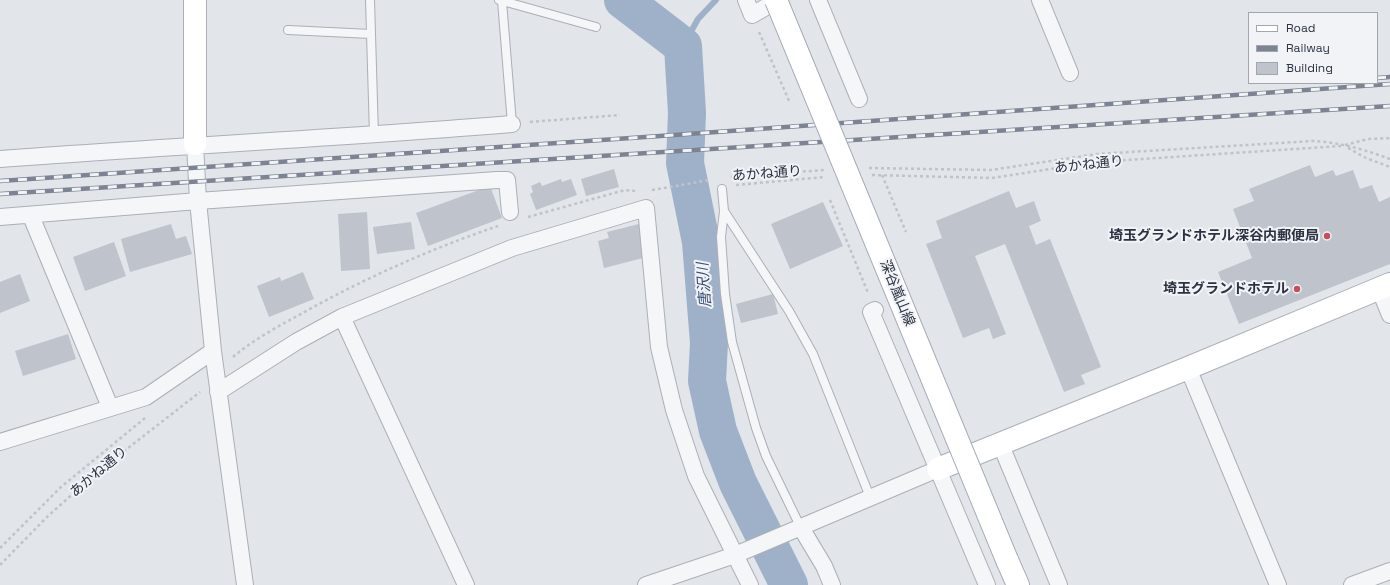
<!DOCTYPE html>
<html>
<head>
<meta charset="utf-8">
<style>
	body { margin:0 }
	#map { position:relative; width:1390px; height:585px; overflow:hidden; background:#e2e5ea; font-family:"Space Grotesk",sans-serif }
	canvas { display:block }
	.legend { position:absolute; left:1248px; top:12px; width:130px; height:72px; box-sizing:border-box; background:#f1f3f7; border:1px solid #a2a6ae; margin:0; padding:5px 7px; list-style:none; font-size:12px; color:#2b3241 }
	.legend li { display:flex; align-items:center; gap:8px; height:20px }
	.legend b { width:20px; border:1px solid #a2a6ae }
</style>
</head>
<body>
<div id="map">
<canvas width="1390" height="585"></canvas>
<ul class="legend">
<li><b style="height:5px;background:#fff"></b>Road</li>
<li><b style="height:5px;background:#7c8392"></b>Railway</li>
<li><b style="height:11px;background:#bfc3cc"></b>Building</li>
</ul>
</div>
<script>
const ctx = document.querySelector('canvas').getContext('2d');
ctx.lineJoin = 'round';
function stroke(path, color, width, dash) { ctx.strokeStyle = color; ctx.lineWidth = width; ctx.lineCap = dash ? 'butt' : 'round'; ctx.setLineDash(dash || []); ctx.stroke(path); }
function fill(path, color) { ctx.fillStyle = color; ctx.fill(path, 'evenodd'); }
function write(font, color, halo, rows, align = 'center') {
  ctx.font = font + ' "Space Grotesk","Noto Sans JP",sans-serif'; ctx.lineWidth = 4; ctx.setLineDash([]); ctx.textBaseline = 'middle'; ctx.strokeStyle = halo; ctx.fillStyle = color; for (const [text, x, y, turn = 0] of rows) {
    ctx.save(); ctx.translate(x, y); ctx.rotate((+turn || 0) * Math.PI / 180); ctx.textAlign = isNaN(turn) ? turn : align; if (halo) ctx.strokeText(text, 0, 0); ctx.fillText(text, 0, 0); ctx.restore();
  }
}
stroke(new Path2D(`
	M683,46L698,19L716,0`), '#9fb1c8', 6);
stroke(new Path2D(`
	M623,0L683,46L687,113L685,163L701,242L709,343L707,381L718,431L738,483L789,585`), '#9fb1c8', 38);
fill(new Path2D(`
	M1310,165L1315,177L1333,170L1336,176L1353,170L1360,189L1372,185L1379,202L1390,197V264L1239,324L1218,272L1252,258L1233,209L1254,201L1249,189Z
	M614,169L619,187L586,196L581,179Z
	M561,179L562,182L571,179L577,195L536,210L530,194L533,192L531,186L540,182L542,186Z
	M490,186L502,218L428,246L416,213Z
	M1009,191L1016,208L1034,201L1041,221L1029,226L1036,245L1050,239L1101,367L1081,375L1085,384L1064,392L1005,244L975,256L1006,334L993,339L989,328L963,338L926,244L942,238L936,221Z
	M823,202L843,246L790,269L771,224Z
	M367,212L370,269L341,271L338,214Z
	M411,222L415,249L377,254L373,227Z
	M171,224L176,239L186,236L192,254L130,272L121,239Z
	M639,224L647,257L604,268L598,241L609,238L607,232Z
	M114,242L126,276L85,291L73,257Z
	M303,272L314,299L269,317L257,286L280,277L281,281Z
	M20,274L30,301L0,313V282Z
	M773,294L778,314L741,323L736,304Z
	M68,334L76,359L23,376L15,351Z`), '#bfc3cc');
const lane = new Path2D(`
	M370,0L374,135
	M499,0L596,27
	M502,1L512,124
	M288,30L371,34
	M722,189L724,211L721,237L725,294L732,342L756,428L766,456L800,526
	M724,211L789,311L813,354L870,497`);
const street = new Path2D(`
	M746,0L752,15L778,0
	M818,0L859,99
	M1040,0L1070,73
	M195,144L198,201L213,351L245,585
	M0,159C171,146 342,138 512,124
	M31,216L110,407
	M0,217L198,201L497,180H507L510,212
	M1379,288L1390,315
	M875,310L871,312L987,585
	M342,317L466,585
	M1188,368L1278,585
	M218,392L296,342L342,317L512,248L646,208L659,347L674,410L696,476L750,585
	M0,442L146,397L213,351
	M1000,443L1059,585
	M800,526L824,566L832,585
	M646,585L735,555L938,469
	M1352,585L1390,571`);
const secondary = new Path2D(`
	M195,0V144
	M938,469L1188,368L1390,284`);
const primary = new Path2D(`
	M1007,560L1018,585`);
stroke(lane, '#abafb7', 10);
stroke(street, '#abafb7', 18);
stroke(secondary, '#abafb7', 24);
stroke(primary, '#a2a8b5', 24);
stroke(new Path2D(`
	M759,32L790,103
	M530,122L620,115
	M1345,145L1368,139L1390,138
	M1348,148L1366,158L1390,167
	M869,168L991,170L1097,154L1313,141C1339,142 1366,150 1390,159
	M872,175L992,178L1096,162L1341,146
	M882,175L906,232
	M731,177L824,170
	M736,185L825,177
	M652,190L710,180
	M830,200L868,293
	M528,217L625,190L635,191
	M233,357C253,340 277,327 299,315C363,279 430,249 498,226
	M0,548L61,487L145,418
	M0,565L48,516L96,473L200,392`), '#c0c3c8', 2.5, [3, 3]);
stroke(lane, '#f4f6f8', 8);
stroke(street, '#f4f6f8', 16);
stroke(secondary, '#fff', 22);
stroke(primary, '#fff', 22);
const rail = new Path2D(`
	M1377,78L1390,77
	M0,181L660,136L1390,84
	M0,194L1390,106`);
stroke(rail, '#7c8392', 4.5);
stroke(rail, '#f1f3f7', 3, [9]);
const primaryBridge = new Path2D(`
	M776,0L1007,560`);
stroke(primaryBridge, '#a2a8b5', 24, []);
stroke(primaryBridge, '#fff', 22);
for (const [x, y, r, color] of [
	[1327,236,4,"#c74e5a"],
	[1297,289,4,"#c74e5a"]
]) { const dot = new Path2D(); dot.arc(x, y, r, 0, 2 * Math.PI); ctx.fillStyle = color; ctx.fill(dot); stroke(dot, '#f1f3f7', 1.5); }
write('14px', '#2b3241', '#f1f3f7', [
	["あかね通り",1089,165,-6],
	["あかね通り",767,174,-4],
	["深谷嵐山線",897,293,68],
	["あかね通り",99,472,-40]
]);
write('bold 14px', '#2b3241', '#f1f3f7', [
	["埼玉グランドホテル深谷内郵便局",1319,236],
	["埼玉グランドホテル",1289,289]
], 'right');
write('italic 15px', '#374f73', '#f1f3f7', [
	["唐沢川",705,285,-94]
]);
</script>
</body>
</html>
